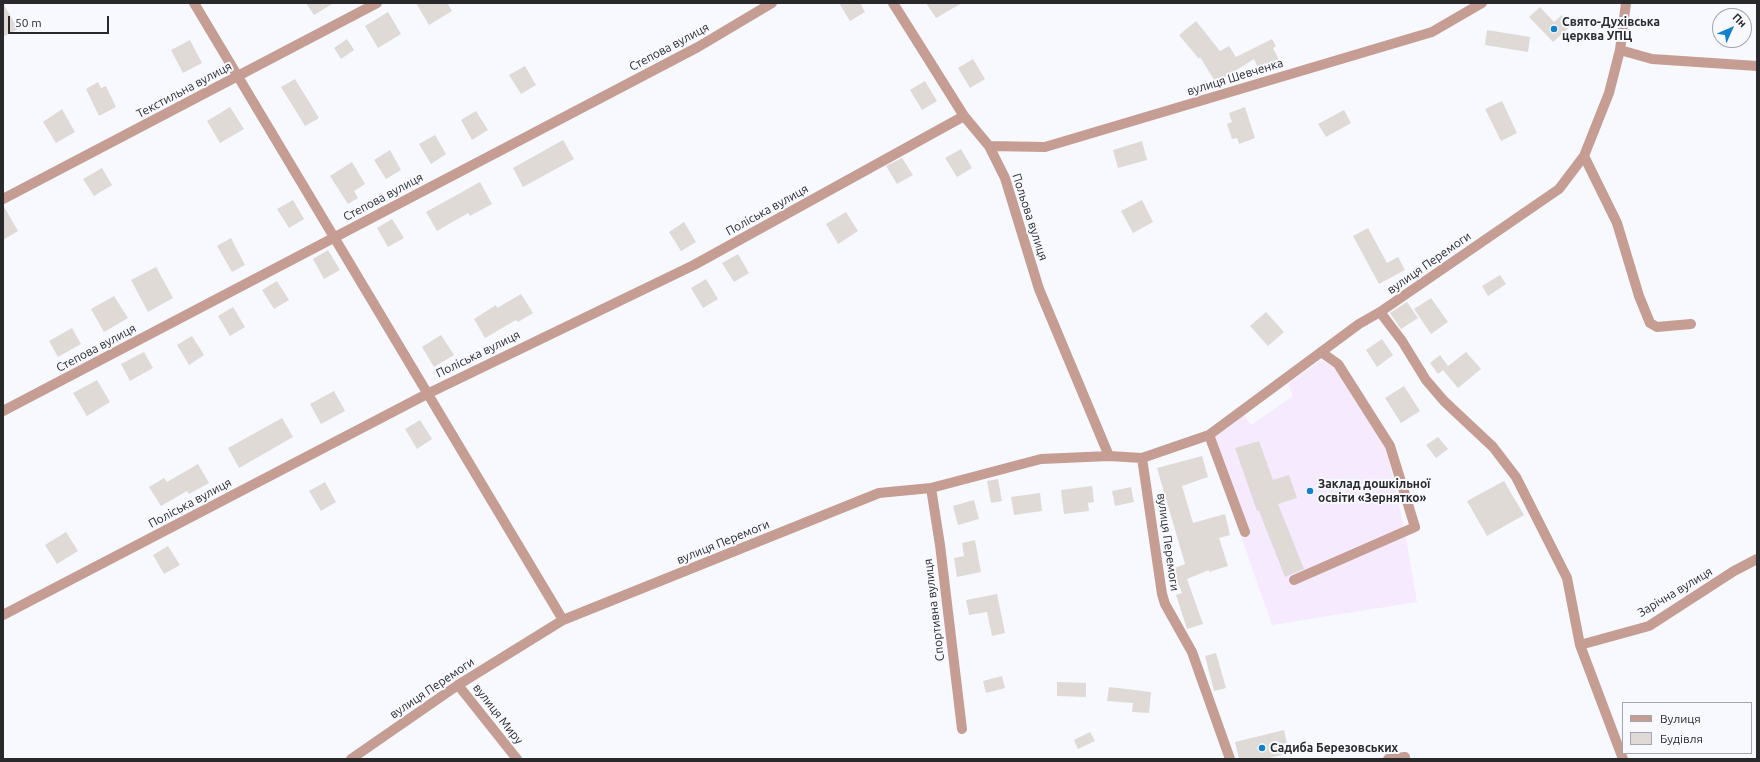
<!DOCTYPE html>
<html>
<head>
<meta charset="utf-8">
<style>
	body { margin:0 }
	#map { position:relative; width:1760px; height:762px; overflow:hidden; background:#f7f9fe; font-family:Ubuntu,sans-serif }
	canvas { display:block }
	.frame { position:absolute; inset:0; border:4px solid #29292c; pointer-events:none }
	.legend { position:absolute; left:1622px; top:702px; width:130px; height:52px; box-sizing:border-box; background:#f7f9fe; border:1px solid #a5a6aa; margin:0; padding:5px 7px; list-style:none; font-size:12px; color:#29292c }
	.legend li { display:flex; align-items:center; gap:8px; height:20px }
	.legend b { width:20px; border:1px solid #a5a6aa }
	.north { position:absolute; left:1712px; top:8px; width:40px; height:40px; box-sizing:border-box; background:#f7f9fe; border:1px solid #a5a6aa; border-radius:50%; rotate:45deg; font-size:11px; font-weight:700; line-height:16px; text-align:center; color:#29292c }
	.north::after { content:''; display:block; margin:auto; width:14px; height:18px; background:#1181cb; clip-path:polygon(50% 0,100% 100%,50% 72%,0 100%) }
	.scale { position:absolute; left:8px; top:16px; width:101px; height:18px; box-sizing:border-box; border:2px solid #29292c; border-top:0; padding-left:5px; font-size:12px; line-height:14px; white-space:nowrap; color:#29292c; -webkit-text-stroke:3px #f7f9fe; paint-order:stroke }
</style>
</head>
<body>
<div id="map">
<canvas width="1760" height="762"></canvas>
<div class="frame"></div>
<ul class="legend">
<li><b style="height:5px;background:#c59d93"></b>Вулиця</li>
<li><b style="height:11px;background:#dfdad6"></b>Будівля</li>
</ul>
<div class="north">Пн</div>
<div class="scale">50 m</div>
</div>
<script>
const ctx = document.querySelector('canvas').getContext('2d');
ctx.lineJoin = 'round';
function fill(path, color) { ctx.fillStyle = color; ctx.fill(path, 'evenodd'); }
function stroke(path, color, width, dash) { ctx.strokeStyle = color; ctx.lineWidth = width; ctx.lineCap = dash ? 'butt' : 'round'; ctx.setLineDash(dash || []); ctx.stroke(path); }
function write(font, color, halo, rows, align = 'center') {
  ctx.font = font + ' Ubuntu,sans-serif'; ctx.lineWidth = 4; ctx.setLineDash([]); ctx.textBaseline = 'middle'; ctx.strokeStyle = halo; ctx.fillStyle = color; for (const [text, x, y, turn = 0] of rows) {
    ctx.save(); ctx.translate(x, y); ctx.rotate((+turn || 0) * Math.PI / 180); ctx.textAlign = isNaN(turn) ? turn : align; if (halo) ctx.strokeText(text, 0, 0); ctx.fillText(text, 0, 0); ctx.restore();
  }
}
fill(new Path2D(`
	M1321,360L1335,368L1386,449L1405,532L1417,602L1272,625L1208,442L1244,415L1251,425L1293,396L1288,384Z`), '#f6eafe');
fill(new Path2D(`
	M3,3L18,29L3,37Z
	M306,3H334L314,15Z
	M416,3H447L452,11L429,25Z
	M839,3H860L865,12L850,21Z
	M926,3H962L936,18Z
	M1540,7L1554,22L1562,15L1571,26L1553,42L1529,17Z
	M388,12L401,34L378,48L365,26Z
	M1196,21L1220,51L1229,46L1236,57L1272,39L1276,46L1273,48L1280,62L1260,72L1254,59L1216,83L1200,57L1199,59L1179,35Z
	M1487,30L1530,37L1528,52L1485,45Z
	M347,39L354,50L341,59L334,48Z
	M190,40L202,63L183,73L171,50Z
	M973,59L985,79L970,88L958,68Z
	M525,66L536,85L521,94L509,75Z
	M295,79L319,118L305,126L281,87Z
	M925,81L937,101L922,110L910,90Z
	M98,82L101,88L106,86L116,107L99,116L86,89Z
	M1502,101L1517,133L1501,141L1485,109Z
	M230,107L244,129L220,143L207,121Z
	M1245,107L1255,138L1239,144L1237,138L1232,139L1227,124L1232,122L1229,113Z
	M62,109L75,132L56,143L43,122Z
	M1344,110L1351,123L1326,137L1318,124Z
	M476,111L488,130L472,140L461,120Z
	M435,135L446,154L431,164L419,144Z
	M563,140L574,159L523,187L513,168Z
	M1142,141L1147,160L1118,168L1113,150Z
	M961,149L972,168L957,177L945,158Z
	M390,150L401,170L386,179L374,160Z
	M902,158L913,175L897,184L886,166Z
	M352,162L365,184L354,191L358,198L348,204L330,176Z
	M102,168L112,185L94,196L83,179Z
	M480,182L492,204L470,216L468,213L437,231L426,212Z
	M293,200L304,219L289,228L277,209Z
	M1142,200L1153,222L1133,233L1121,211Z
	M3,205L18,231L3,240Z
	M846,212L858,231L838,244L826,224Z
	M392,219L404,238L388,247L377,228Z
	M684,222L696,242L681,251L669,232Z
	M1368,228L1387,263L1398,257L1405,270L1379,284L1353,236Z
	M231,238L245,265L232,272L217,246Z
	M328,250L340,270L324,279L313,259Z
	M738,254L749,273L734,282L722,263Z
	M156,267L173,298L148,312L131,280Z
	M1500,275L1506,284L1488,296L1482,286Z
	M706,279L718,299L703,308L691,288Z
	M277,281L289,300L274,309L262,290Z
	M521,294L533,313L518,322L516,320L485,338L474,319L496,305L497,308Z
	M114,296L128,318L104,332L91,309Z
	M1431,298L1448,322L1431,334L1414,309Z
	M1407,302L1418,318L1401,329L1390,313Z
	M233,307L245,327L230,336L218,316Z
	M1266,312L1284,332L1268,346L1250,326Z
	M72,328L81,344L58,357L49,341Z
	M441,335L454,355L434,367L422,347Z
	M192,336L204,355L189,365L177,345Z
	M1382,339L1393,355L1377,367L1366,350Z
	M144,352L153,368L130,381L121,364Z
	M1466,352L1481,369L1458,388L1443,370Z
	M1440,355L1448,366L1438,374L1430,363Z
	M97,380L110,402L87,416L73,393Z
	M1404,386L1420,411L1401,423L1385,398Z
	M334,391L345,411L321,424L310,404Z
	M282,418L293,437L239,468L228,448Z
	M420,420L432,439L417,449L405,429Z
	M1438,437L1448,449L1436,458L1426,445Z
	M1259,441L1273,480L1289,475L1297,498L1278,504L1304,569L1285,577L1259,511H1257L1235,448Z
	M1202,456L1208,477L1182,486L1193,523L1225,514L1230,535L1219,538L1228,566L1209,572V570L1187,579L1203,624L1187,629L1176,595L1182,593L1172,569L1185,564L1157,468Z
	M198,464L209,483L189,494L187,491L161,506L149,487L164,478L167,482Z
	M998,479L1002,501L991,503L987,481Z
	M1504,481L1524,515L1487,536L1467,501Z
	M325,482L336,502L321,511L309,491Z
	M1092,486L1094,502L1088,503L1089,511L1064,514L1061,490Z
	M1131,487L1134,502L1115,506L1112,491Z
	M1040,493L1042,511L1014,515L1011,497Z
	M974,500L979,519L958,525L953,506Z
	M66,532L78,551L57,564L45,545Z
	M975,540L981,572L957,577L954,558L964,556L962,543Z
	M168,546L180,565L164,574L153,555Z
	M997,594L1005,633L992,636L987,612L969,615L966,600Z
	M1216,653L1226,688L1214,691L1205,656Z
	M1002,676L1005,688L986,693L983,681Z
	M1057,682L1086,683V697L1057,696Z
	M1109,687L1151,692L1149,713L1132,712L1133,703L1107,701Z
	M1284,730L1289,753L1266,759H1239L1235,742Z
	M1090,732L1095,741L1078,749L1074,740Z`), '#dfdad6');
stroke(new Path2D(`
	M194,3L563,620
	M893,3L964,116L989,146L1005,178L1039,289L1109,456
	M1620,50L1652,59L1757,66
	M989,146L1045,147L1432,32L1482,3
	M1584,156L1617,223L1639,296L1650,323L1657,327L1691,324
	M3,199L377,3
	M1380,312L1402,341L1426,380L1444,401L1493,447L1516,477L1567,578L1580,645L1623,759
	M3,411L698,47L772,3
	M1209,435L1245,532
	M1142,458L1162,594L1165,604L1192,652L1230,759
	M931,488L940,545L962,729
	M1294,580L1415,527L1390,446L1338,364L1321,352
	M3,615L427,394L694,265L964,116
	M1580,645L1649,626L1734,571L1757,559
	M458,685L517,759
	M351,759L458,685L563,620L879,493L931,488L1041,459L1109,456L1142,458L1209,435L1359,324L1380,312L1559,189L1584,156L1609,93L1620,50L1626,3
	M1388,759L1405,757`), '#c59d93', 10);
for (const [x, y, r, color] of [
	[1554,29,4,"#1181cb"],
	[1310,491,4,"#1181cb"],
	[1262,748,4,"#1181cb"]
]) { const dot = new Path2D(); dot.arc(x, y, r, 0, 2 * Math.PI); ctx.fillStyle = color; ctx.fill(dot); stroke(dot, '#f7f9fe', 1.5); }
write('bold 12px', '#29292c', '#f7f9fe', [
	["Свято-Духівська",1562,22],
	["церква УПЦ",1562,36],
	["Заклад дошкільної",1318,484],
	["освіти «Зернятко»",1318,498],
	["Садиба Березовських",1270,748]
], 'left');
write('12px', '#29292c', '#f7f9fe', [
	["Степова вулиця",669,47,-28],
	["вулиця Шевченка",1235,77,-17],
	["Текстильна вулиця",184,90,-28],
	["Степова вулиця",383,197,-28],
	["Поліська вулиця",767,210,-29],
	["Польова вулиця",1030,217,72],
	["вулиця Перемоги",1429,263,-35],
	["Степова вулиця",96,348,-28],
	["Поліська вулиця",478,354,-26],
	["Поліська вулиця",190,503,-28],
	["вулиця Перемоги",723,542,-22],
	["вулиця Перемоги",1168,542,82],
	["Зарічна вулиця",1675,592,-31],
	["Спортивна вулиця",934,610,-97],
	["вулиця Перемоги",432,688,-34],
	["вулиця Миру",498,714,52]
]);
</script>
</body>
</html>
